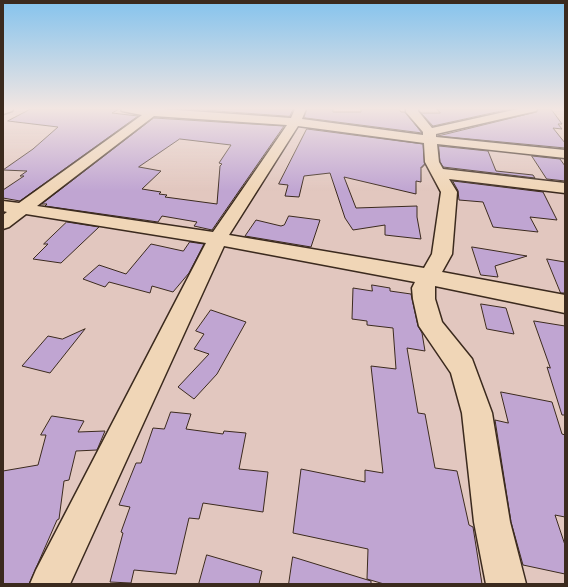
<!DOCTYPE html>
<html>
<head>
<meta charset="utf-8">
<style>
	body { margin:0 }
	#map { position:relative; width:568px; height:587px; overflow:hidden; background:#e2c7bf; font-family:Sriracha,sans-serif }
	canvas { display:block }
	.frame { position:absolute; inset:0; border:4px solid #3b2a1e; pointer-events:none }
</style>
</head>
<body>
<div id="map">
<canvas width="568" height="587"></canvas>
<div class="frame"></div>
</div>
<script>
const ctx = document.querySelector('canvas').getContext('2d');
ctx.lineJoin = 'round';
function fill(path, color) { ctx.fillStyle = color; ctx.fill(path, 'evenodd'); }
function stroke(path, color, width, dash) { ctx.strokeStyle = color; ctx.lineWidth = width; ctx.lineCap = dash ? 'butt' : 'round'; ctx.setLineDash(dash || []); ctx.stroke(path); }
const building = new Path2D(`
	M31,109H119L112,113L138,116L20,201L3,198V190L24,176H20L27,171L3,170L33,149L58,127L8,121Z
	M190,109H293L290,116Z
	M307,109H333V112H361V109H399L401,112H405L422,133L306,118L304,117Z
	M437,109H510L433,126L421,113H440Z
	M538,109H551L562,124H558L562,129L553,128L565,143V148L438,136L536,112Z
	M154,118L284,126L212,230L194,226L197,222L162,216L158,222L45,206L47,204H42ZM180,139L231,145L219,163L222,164L220,166L217,204L165,197L167,195L159,194L161,192L142,189L161,171L139,167Z
	M307,129L423,144L425,165H423V167H421V182L416,181V194L344,177L356,208L417,206V217L421,239L385,235V225L353,230L345,218L330,173L304,176L299,197L285,196L288,185L279,184Z
	M439,146L488,151L496,171L533,175L535,178L443,167L440,162Z
	M532,156L560,159L565,166V181L547,179Z
	M453,181L543,192L557,220L530,217L538,232L493,227L483,202L459,200L458,191Z
	M289,216L320,220L311,247L245,236L256,220L281,226L284,225Z
	M67,222L99,227L61,263L33,259L48,244H44Z
	M190,242L204,244L189,273L173,292L152,286L150,293L109,282L105,287L83,279L99,265L126,274L151,244L183,251Z
	M472,247L527,256L495,266L498,277L481,275Z
	M547,259L565,262V293H561Z
	M372,285L390,288V291L411,294L418,326L422,333L425,351L407,348L418,413L425,414L435,468L457,471L469,525L473,527L482,584H384L367,579L368,549L293,533L301,469L365,482V470L383,473L371,366L396,369L393,328L367,325V321L352,319L353,288L372,291Z
	M481,304L506,308L514,334L487,329Z
	M211,310L246,322L217,374L194,399L178,387L209,354L194,349L204,334L196,331Z
	M534,321L565,326V415H562L547,367L550,368Z
	M85,329L50,373L22,366L48,336L62,339Z
	M501,392L552,402L562,434L565,435V517L555,515L565,545V574L523,565L511,522L495,420L508,423Z
	M171,412L191,414L186,429L223,434L224,431L246,433L239,469L268,472L263,512L203,503L199,519L189,518L176,574L134,570L131,583L110,582L123,533L121,532L130,507L119,505L136,463H141L153,428L164,429Z
	M52,416L84,421L78,432L105,431L97,450L76,451L69,480L64,481L59,519L57,520L29,584H3V471L38,465L46,435H41Z
	M207,555L262,571L259,584H199Z
	M293,557L371,581V584H289Z`);
fill(building, '#c0a5d2');
stroke(building, '#3b2a1e', 1);
const minor = new Path2D(`
	M3,109H13L12,111L3,114Z
	M121,109H162L291,118L295,109H306L302,119L423,135V132L406,112V109H418V111L432,128L518,109H537L536,111L436,134V137L565,150V158L437,144L439,162L443,169L565,183V193L449,179L457,192L452,254L442,272L565,295V313L435,286V299L442,322L472,359L492,413L510,522L526,584H486L474,522L462,413L451,373L419,326L413,299L412,288L415,282L224,246L70,584H30L36,570L206,243L26,214L9,227L3,229V215L7,212L3,211V201L19,203L142,115L122,111ZM154,116L287,125L213,232L37,206ZM298,126L424,143L425,162L441,192L432,254L424,268L229,235Z`);
stroke(minor, '#3b2a1e', 3);
fill(minor, '#f0d6b7');
const sky = ctx.createLinearGradient(0, 0, 0, 191);
sky.addColorStop(0, '#85c3ed');
sky.addColorStop(0.57, '#f2e6e2');
sky.addColorStop(1, '#f2e6e200');
ctx.fillStyle = sky;
ctx.fillRect(0, 0, 568, 191);
</script>
</body>
</html>
